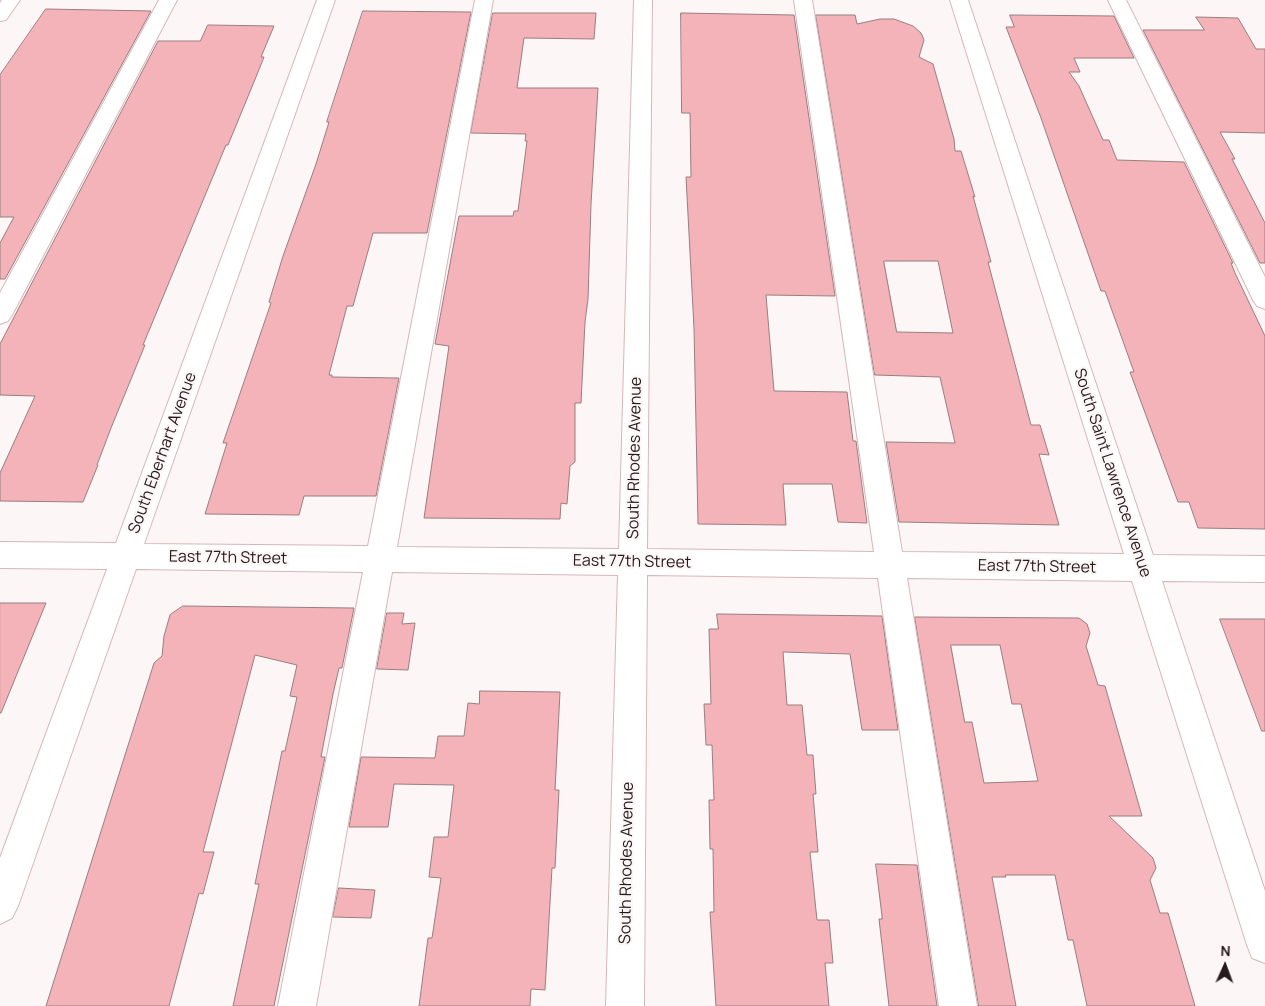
<!DOCTYPE html>
<html>
<head>
<meta charset="utf-8">
<style>
	body { margin:0 }
	#map { position:relative; width:1265px; height:1006px; overflow:hidden; background:#fdf6f6; font-family:Manrope,sans-serif }
	canvas { display:block }
	.north { position:absolute; left:1200px; top:941px; width:50px; height:50px; -webkit-text-stroke:4px #fdf6f6; paint-order:stroke; rotate:2deg; font-size:14px; font-weight:700; line-height:20px; text-align:center; color:#261b1c }
	.north::after { content:''; display:block; margin:auto; width:18px; height:22px; background:#261b1c; clip-path:polygon(50% 0,100% 100%,50% 72%,0 100%) }
</style>
</head>
<body>
<div id="map">
<canvas width="1265" height="1006"></canvas>
<div class="north">N</div>
</div>
<script>
const ctx = document.querySelector('canvas').getContext('2d');
ctx.lineJoin = 'round';
function fill(path, color) { ctx.fillStyle = color; ctx.fill(path, 'evenodd'); }
function stroke(path, color, width, dash) { ctx.strokeStyle = color; ctx.lineWidth = width; ctx.lineCap = dash ? 'butt' : 'round'; ctx.setLineDash(dash || []); ctx.stroke(path); }
function write(font, color, halo, rows, align = 'center') {
  ctx.font = font + ' Manrope,sans-serif'; ctx.lineWidth = 4.5; ctx.setLineDash([]); ctx.textBaseline = 'middle'; ctx.strokeStyle = halo; ctx.fillStyle = color; for (const [text, x, y, turn = 0] of rows) {
    ctx.save(); ctx.translate(x, y); ctx.rotate((+turn || 0) * Math.PI / 180); ctx.textAlign = isNaN(turn) ? turn : align; if (halo) ctx.strokeText(text, 0, 0); ctx.fillText(text, 0, 0); ctx.restore();
  }
}
const building = new Path2D(`
	M46,9L151,11L5,279H0V243L14,217H0V75Z
	M363,11L471,12L427,233H373L353,306H347L329,375H332V377L399,378L376,496H304L299,515L205,514L227,443H223L271,303L269,302L283,256L316,164L329,122H327Z
	M493,13H596L594,39L524,38L517,88H598L591,204L588,299L585,322L581,403H575V462L570,466L567,504L561,503L560,519L424,518L449,346L435,344L459,216H513L514,211H518L527,141H525L526,134L471,133Z
	M681,13L794,15L835,296L766,295L774,391L847,392L853,441H856L867,523L838,522L832,484H783L786,525L698,524L694,328L686,177H691L690,113H682Z
	M816,15H855L857,24L880,19H894L913,26L921,33L924,40L919,57L933,64L954,139L955,151H961L975,197L973,196L991,262H988L1031,425H1040L1049,455L1039,454L1059,525L899,522L886,442L955,443L940,377L875,375ZM884,261H938L953,333L897,332Z
	M1010,15L1114,16L1134,58H1074L1080,72H1069L1079,86L1103,140H1109L1117,160L1184,162L1233,263H1231L1235,273L1265,336V529L1198,528L1189,502H1178L1130,372H1134L1105,291H1101L1041,118L1006,27H1014Z
	M1196,17L1238,18L1256,49H1265V133L1220,132L1235,159H1232L1265,223V263H1260L1143,30H1204Z
	M208,25L274,26L261,57H264L256,77L228,145H226L143,345H145L111,428L97,465H98L83,502L0,501V473L35,396L0,395V344L158,41H200Z
	M0,603H46L1,713H0Z
	M183,606L354,608L342,668H339L333,694L321,757H325L274,1006H233L259,884H255L282,751H285L297,697L290,696L297,665L255,655L203,852H214L203,894L199,893L169,1006H46L154,663L162,656L164,636L170,615Z
	M387,613H404L402,624L415,623L408,670L377,669Z
	M717,614L882,616L898,730H862L850,654L783,652L787,705H802L807,755H813L816,794H813L818,852H810L817,920H829L833,963H825L829,1006H716L710,912H714L713,849H710L709,800H714L712,745H706L704,704H711L709,629H718Z
	M915,617L1079,618L1087,624L1090,633L1086,646L1098,685L1105,686L1142,816H1109L1153,858L1156,868L1150,880L1160,913H1168L1195,1006H1087L1073,940H1068L1055,875H1005L1006,877H992L1016,1006H979ZM951,645H1000L1012,704H1021L1038,781L984,783L972,722H965Z
	M1220,619H1265V731H1262Z
	M480,691L560,692L555,790H559L555,868H552L545,990L531,989L530,1006H419L428,938H432L441,878L429,877L434,837H448L454,785L394,784L388,827H349L361,757L435,758L438,736H464L468,703L479,704Z
	M876,864L917,865L937,1006H889L879,919H882Z
	M339,888L375,890L371,918L333,917Z`);
fill(building, '#f3b3b8');
stroke(building, '#9a7d7f', 1);
const minor = new Path2D(`
	M2,0H20L6,20L0,21V3Z
	M159,0H177L12,315L8,321L0,324V293Z
	M317,0H335L144,544L368,546L475,0H493L397,547L619,549L634,0H652L647,549L874,552L794,0H812L902,552L1124,554L950,0H968L1153,555L1265,556V582L1162,581L1265,891V963L1252,958L1247,945L1132,581L907,578L977,1006H939L878,578L647,575L644,1006H606L618,575L392,572L316,1006H278L363,572L136,569L18,906L12,918L0,924V858L107,569L0,568V542L116,543Z
	M1108,0H1126L1265,277V309L1257,306L1253,300Z`);
stroke(minor, '#d6b7b9', 2);
fill(minor, '#fff');
write('16px', '#261b1c', '#fdf6f6', [
	["South Eberhart Avenue",163,453,-70],
	["South Rhodes Avenue",635,458,-89],
	["South Saint Lawrence Avenue",1112,473,72],
	["East 77th Street",228,558,1],
	["East 77th Street",632,562,1],
	["East 77th Street",1037,567,1],
	["South Rhodes Avenue",627,863,-89]
]);
</script>
</body>
</html>
